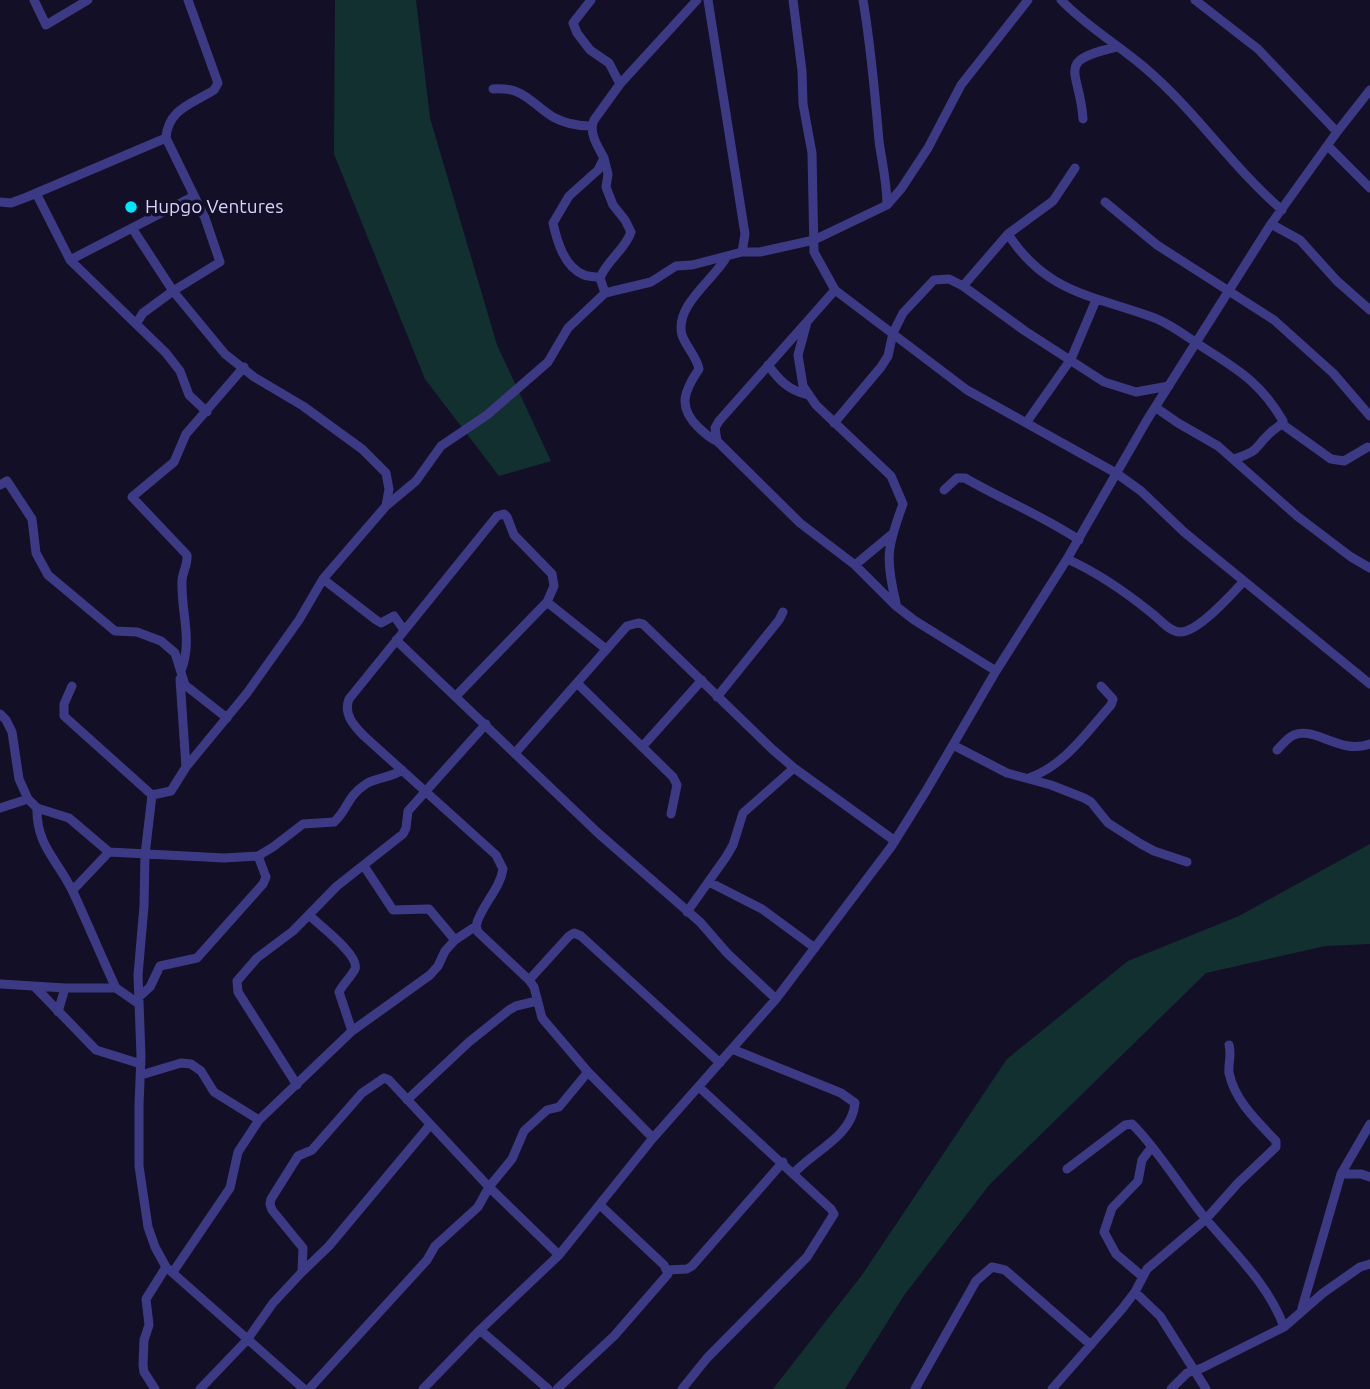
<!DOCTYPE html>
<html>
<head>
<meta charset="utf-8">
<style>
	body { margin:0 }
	canvas { display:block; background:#130f26 }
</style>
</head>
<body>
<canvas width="1370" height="1389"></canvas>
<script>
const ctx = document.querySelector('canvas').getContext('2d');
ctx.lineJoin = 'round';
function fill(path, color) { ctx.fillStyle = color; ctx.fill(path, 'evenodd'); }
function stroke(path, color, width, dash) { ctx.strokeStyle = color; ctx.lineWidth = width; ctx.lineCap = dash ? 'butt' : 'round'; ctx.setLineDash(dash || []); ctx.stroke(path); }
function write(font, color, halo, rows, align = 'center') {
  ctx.font = font + ' Ubuntu,sans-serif'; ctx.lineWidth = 7; ctx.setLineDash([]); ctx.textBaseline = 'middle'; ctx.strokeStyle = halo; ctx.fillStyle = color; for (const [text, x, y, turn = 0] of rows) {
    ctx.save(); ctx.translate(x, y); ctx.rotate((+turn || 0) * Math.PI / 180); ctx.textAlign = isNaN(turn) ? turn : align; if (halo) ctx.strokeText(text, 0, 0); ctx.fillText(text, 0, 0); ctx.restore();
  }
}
fill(new Path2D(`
	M335,0H416L430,118L497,345L551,461L499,476L425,379L334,154Z
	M1370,844V944L1325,946L1206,973L990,1184L905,1294L845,1389H773L862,1275L1007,1059L1128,961L1239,916Z`), '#12302f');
stroke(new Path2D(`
	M34,0L46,25L88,0
	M188,0L218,83L214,90C192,104 168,109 166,138L205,218L220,262L173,291L225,354L254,377L303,406L362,449L386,473L389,489L386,506L323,579L299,620L247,693L186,767L171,791L152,795L145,855L144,906L138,975L141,1056L139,1105V1166L148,1227L155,1247L166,1267L304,1389
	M591,0L573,23L577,33L590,50L609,63L620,84
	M708,0L745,234L742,252
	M793,0L802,71L803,104L812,153L814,252L835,290L967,390L1116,473L1141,491L1184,532L1370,684
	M863,0C871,47 875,93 879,141C882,163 887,182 887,205
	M1061,0C1086,26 1117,44 1144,67C1195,110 1232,167 1282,210
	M1195,0L1258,49L1337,132
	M493,89C525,87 529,102 553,117C564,123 578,126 591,126
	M1083,119C1080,70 1053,61 1117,47
	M1328,146L1370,188
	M36,193L70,260L166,353L180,371L189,395L207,412
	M0,202L11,203L27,197L166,138
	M1105,202L1157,245L1274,320L1333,373L1370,416
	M1271,224L1300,240L1337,281L1370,310
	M132,228L173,291L143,313L136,324
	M1008,234L1053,201L1075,168
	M70,260L194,196
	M600,278C607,260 625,250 631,232L625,220L613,205L606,187L608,174L604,158
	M963,286L1008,234C1046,293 1092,295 1152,317C1169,323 1183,334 1198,344C1236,369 1259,380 1283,421C1280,427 1275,428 1270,433C1252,450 1261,450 1234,459
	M835,290L719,421L715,428L717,441L800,523L855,565L896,606L914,620L996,671
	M605,293L600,278C595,276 589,277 584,275C564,267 557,241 553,223L569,196L598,170L604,158C598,147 588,132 594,120L620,84L697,0
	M807,322L798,355L803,386L816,405L891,476L903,504C887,547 885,558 896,603
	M768,365C779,380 788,390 808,395
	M1155,407L1178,423L1218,446L1297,516L1351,557L1370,568
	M834,423L881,367L888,356L893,333L903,313L934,280L949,279L963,286L1025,331L1104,382L1136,392L1169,386
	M1026,423L1071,359L1096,300
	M1282,424L1331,459L1344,461L1368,447
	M717,441C709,438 705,433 699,428C677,407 684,391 699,369C697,357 686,347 682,335C674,305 716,278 727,256
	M0,485L7,481L32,519L36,553L48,575L115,631L137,632L161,641L175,653L185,685L227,718
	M944,490L957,478H965C1003,500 1043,516 1079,540
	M386,506L416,481L441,446L487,415L548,362L568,328L605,293L651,282L676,266L692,265L742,252H760L814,240L887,205L901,189L928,148L961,85L1028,0
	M1067,559C1099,573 1127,593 1154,615C1161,621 1171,633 1181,632C1199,631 1231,595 1243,582
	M855,565L891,535
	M323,579L376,620L381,623L394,616L404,630
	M547,602L606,649
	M396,640L598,833L700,922L727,953L776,999
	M181,671C193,640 181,613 182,582C182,572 188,565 187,555L132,497L174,462L186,434L244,367
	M180,679L186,767
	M577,683L673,777L677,785L671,814
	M72,686L64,704V716L152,795
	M717,697L779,620L783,612
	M0,714L6,720L12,732L19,779L28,799L37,808L69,818L109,852L224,858L258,856L273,847L303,824L334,822C348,810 346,797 366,784C377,777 391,778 402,770
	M953,745L1007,773L1051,785L1084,798L1091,802L1108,823L1141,844L1154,851L1187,862
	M642,747L702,680
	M1277,750C1282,745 1288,737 1294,735C1316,726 1339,755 1370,744
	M516,752L627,626L638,623L643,624L772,749L794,768L895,841
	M1029,778C1065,765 1086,733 1111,705L1113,699L1101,686
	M0,808L28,799
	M37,808C36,846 58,860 73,892C88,924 101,956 116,988
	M364,866L393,910L429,909L455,940
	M709,882L762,909L815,948
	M73,890L109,852
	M687,912L726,857L733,845L743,813L794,768
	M309,915C319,925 360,955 355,969C351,977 343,984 339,992L352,1031
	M476,926L478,932L529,980L534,987L542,1018L588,1072L653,1138
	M529,980L569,936L574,933L581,936L720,1063
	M1,984L65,988H116L139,1004
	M35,987L96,1050L141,1064
	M139,997L150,987L160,966L197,958L263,884L266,877L258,856
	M58,1012L65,988
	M732,1049L841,1093L855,1103C852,1137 813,1151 793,1174
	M141,1075L181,1063L191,1064L201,1071L214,1092L259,1120
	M297,1085L238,992L237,981L257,958L293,931L337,886L403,834L406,828L408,811L486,724
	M407,1100L469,1042L509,1010L516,1006L537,1001
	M1067,1169L1125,1125L1132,1124C1157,1148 1182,1190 1205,1218C1233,1251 1269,1285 1284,1327
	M1341,1174H1361L1370,1177
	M667,1270L687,1269L692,1266L783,1162
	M173,1272L230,1188L238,1152L259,1120L352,1031L430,975L438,966L445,951L455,940L476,926C481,905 500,890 503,869L496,855L364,736C354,726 343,714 349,699L497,516L504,514L507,517L514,535L552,574L554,586L547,602L456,696
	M302,1272L303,1248L272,1210L270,1204L271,1199L298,1156L312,1150L362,1093L384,1078L389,1080L489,1187L559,1255
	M1143,1277L1116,1254L1104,1232L1112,1208L1138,1181L1142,1160L1151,1148
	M1135,1292L1160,1316L1206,1389
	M1302,1308L1341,1174L1370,1124
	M480,1330L548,1389
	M155,1389L144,1372L143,1365L144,1340L149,1325L146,1299L166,1267
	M200,1389L247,1340L273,1303L302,1272L329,1246L430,1125
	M309,1389L427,1260L435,1246L478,1207L489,1187L512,1159L524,1131L547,1110L559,1107L588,1072
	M423,1389L480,1330L559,1255L653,1138L776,999L891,847L926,791L996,671L1067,559L1147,420L1271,224L1337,132L1370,90
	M557,1389L614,1336L668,1274L664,1265L600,1205
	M682,1389L707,1358L807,1257L834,1214L831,1209L699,1087
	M915,1389L976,1281L992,1267L1005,1270L1091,1345
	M1052,1389L1122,1309L1135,1292L1147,1269L1206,1219L1238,1183L1276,1147V1141C1257,1121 1235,1101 1229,1073C1228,1063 1232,1055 1229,1045
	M1171,1389L1187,1373L1202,1368L1284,1327L1323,1293L1360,1267L1370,1264`), '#3d3a85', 9);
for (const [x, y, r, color] of [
	[131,207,7,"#00e5ff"]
]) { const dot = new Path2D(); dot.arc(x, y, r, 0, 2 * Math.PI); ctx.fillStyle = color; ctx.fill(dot); stroke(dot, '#130f26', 2.5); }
write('19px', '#d9d4ff', '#130f26', [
	["Hupgo Ventures",145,207]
], 'left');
</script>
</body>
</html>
